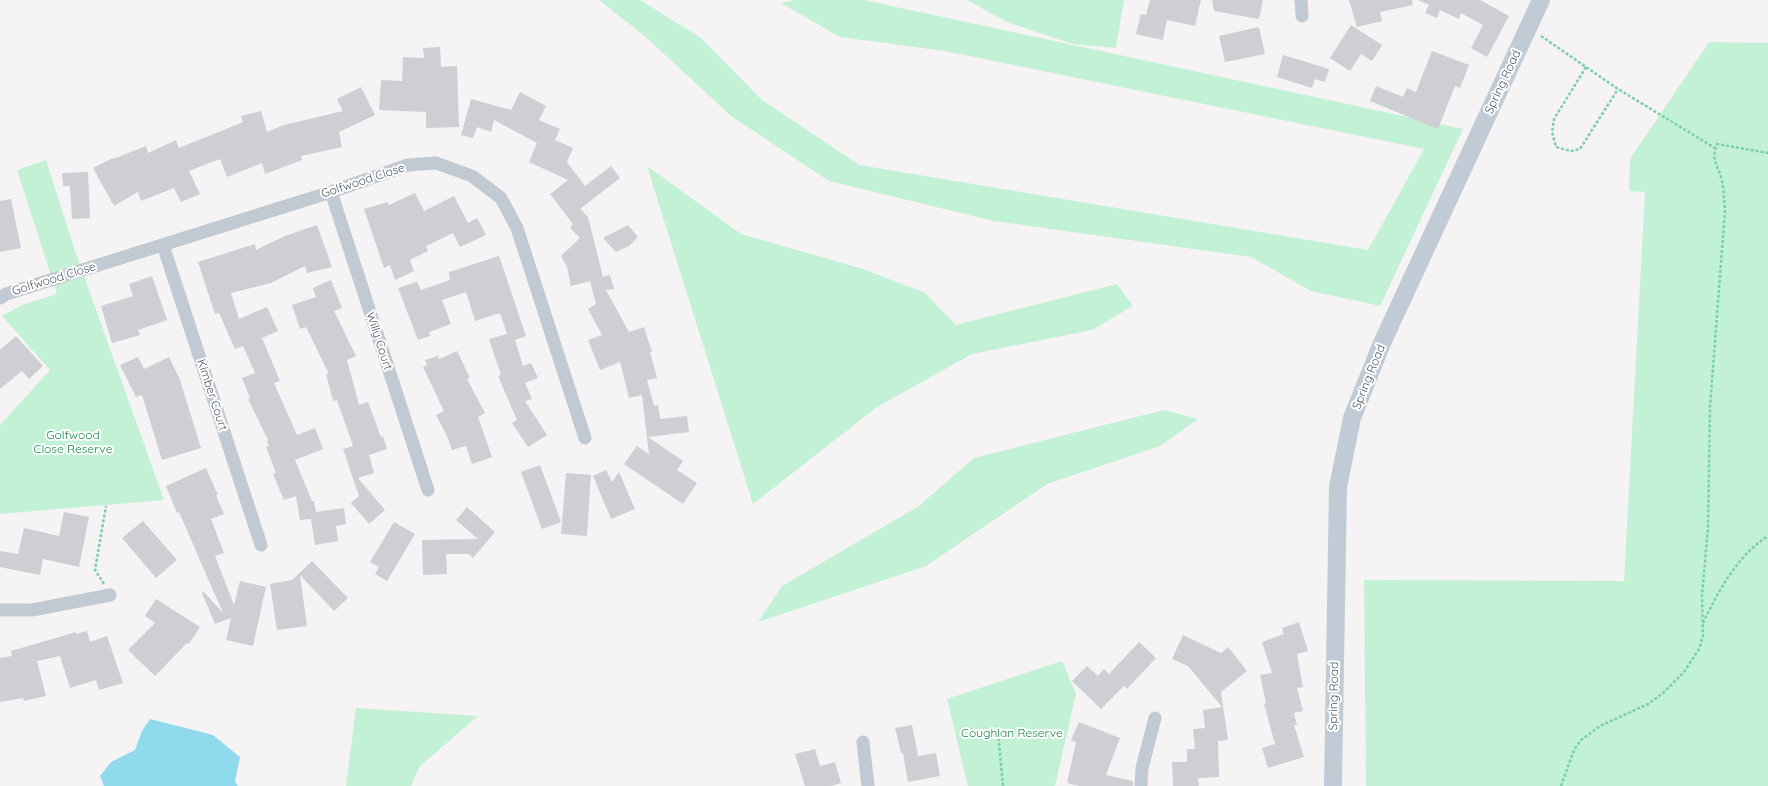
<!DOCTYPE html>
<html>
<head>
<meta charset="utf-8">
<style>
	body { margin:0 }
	canvas { display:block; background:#f5f3f3 }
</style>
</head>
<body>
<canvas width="1768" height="786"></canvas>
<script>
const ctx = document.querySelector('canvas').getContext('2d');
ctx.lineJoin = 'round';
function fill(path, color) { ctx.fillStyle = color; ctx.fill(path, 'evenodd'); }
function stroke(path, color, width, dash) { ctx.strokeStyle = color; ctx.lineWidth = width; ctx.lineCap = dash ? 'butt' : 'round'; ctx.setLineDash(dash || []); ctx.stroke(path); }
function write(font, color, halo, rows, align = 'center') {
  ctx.font = font + ' Quicksand,sans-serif'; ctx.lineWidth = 4; ctx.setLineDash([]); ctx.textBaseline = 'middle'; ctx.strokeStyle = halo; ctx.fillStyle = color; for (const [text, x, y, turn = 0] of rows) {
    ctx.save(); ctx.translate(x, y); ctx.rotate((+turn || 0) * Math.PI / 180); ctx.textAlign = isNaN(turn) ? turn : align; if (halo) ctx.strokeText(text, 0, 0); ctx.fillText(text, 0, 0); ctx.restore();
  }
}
fill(new Path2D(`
	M599,0H640L701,38L762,100L859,165L1368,250L1424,149L945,51L840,37L781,3L795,0H864L1463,129L1380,306L1311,291L1251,257L994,221L829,181L731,116L647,38Z
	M967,0H1124L1116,48L1073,44L1007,22Z
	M1709,42L1768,43V786H1366L1364,580L1624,581L1645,192L1629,191L1630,159Z
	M46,160L74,248L164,500L0,514V425L50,370L2,316L22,305L57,294L17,170Z
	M647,166L741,234L863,269L925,293L956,325L1117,284L1133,306L1092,330L972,354L877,407L753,504Z
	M1164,410L1198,419L1160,446L1047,484L926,566L758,622L782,586L919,506L974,458Z
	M1062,661L1076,694L1055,786H968L947,699Z
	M356,708L478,716L420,766L411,786H346Z`), '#c3f1d5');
fill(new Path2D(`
	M150,719L213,735L240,757L235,781L238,786H104L100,776L111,762L135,750L142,731Z`), '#90daee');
fill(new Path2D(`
	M1150,0H1201L1195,26L1167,20L1163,40L1136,34L1141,14L1146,15Z
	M1212,0H1263L1259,19L1214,11Z
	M1349,0H1412L1413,5L1380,12L1382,21L1357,27Z
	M1418,0H1480L1509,16L1487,57L1471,48L1483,25L1461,13L1459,19L1440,10L1437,18L1425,13L1429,5Z
	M1351,25L1382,45L1372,61L1361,54L1350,71L1330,58Z
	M1259,27L1265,54L1225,62L1219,36Z
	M440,47L441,67L457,66L459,127L426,128V112L379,110L381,80L402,81L403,57L424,58L423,48Z
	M1432,51L1469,65L1460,88L1455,86L1438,129L1370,101L1376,86L1403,97L1407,88L1416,92Z
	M1283,55L1329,69L1325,82L1315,79L1312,88L1277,77Z
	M361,87L375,115L339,132L342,147L301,156L302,160L265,174L262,163L227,177L220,159L189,171L200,194L181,202L174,188L141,201L138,192L114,206L93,168L113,158V159L146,146L148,153L176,140L179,148L243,122L241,116L261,111L267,132L284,125L343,111L337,99Z
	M520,92L546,106L539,120L560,129L555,140L573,148L567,162L585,186L611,166L620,178L580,209L588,217L603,277L610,275L614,289L606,290L629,332L644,327L652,352H650L657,378L647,380L654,406L658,405L660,419L687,416L689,432L648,437L683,461L677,470L697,483L683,504L624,464L637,446L649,454L642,395L629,398L620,362L600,370L588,340L602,335L588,309L596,304L590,281L571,286L567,267L561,256L580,238L570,228L573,224L550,194L568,180L529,162L537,143L494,120L491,132L477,127L473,138L461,135L471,99L511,110Z
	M88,172L90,218L72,219L70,186H63L62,173Z
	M415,193L424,211L454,196L468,223L477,218L486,235L460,247L453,233L426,246L428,251L410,260L414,271L395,280L390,265L384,268L364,209L388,202L389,205Z
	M11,199L21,248L0,252V201Z
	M317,225L332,267L307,273L305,266L271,283L231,293L239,319L267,307L278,331L262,338L280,381L274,383L297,435L315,428L323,449L295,460L312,501H314L316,512L344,508L346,524L336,526L338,541L315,545L311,519L300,520L296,496L284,500L273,474L276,473L266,447L269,446L267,441L268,440L248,399L250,398L242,378L255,373L243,346L235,349L219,313L215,314L198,262L255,244L256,250L285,236Z
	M628,225L638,237L629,246L616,252L603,238Z
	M499,256L526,336L515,340L523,366L531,363L538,378L525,383L532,399L525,401L547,435L528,447L512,423L517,420L498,376L501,375L489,339L507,334L500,313L475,321L466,292L442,300L451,324L429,332L430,336L418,340L398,288L417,282L421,290L450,280L449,272Z
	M152,276L167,320L138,330L140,335L112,343L101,306L133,296L129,284Z
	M331,280L342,308L334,311L356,356L347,360L359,405L368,402L381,437L383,436L387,449L369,455L374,473L358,478L385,510L369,524L351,503L359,496L343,449L353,446L337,400L333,401L326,374H329L306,327L300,329L292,305L316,297L313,288Z
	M16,336L43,366L29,379L22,371L0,389V350Z
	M457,351L470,378L467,379L485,413L478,417L492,457L472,464L466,446L452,450L447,436L436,415L444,411L423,367L427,365L425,360L438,356L439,359Z
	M138,357L144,369L169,357L180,380L201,448L162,460L142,395L136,397L120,365Z
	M540,465L561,522L542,529L521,472Z
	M206,468L218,495H216L224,514L211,519L224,553L215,556L234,605L240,581L266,587L253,646L226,640L231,618L215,624L202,593L204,592L223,613L179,512L177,513L166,486Z
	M606,470L612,482L619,472L635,509L611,519L593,476Z
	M566,473L591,475L587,536L561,534Z
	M467,507L495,532L473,558L469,554H446L447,574L423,575L422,540L478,539L456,520Z
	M64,512L89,517L79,567L43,559L40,575L0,567V551L18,554L24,528L59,536Z
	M143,521L177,560L156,578L122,538Z
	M394,522L415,534L387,581L375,574L379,567L370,562Z
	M312,561L348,598L334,611L300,575L307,626L277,630L270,584L292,580Z
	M156,599L200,627L189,644L187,643L155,676L128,650L155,623L145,616Z
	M1299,622L1308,651L1297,654L1303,687L1297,688L1303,711L1294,713L1297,725H1294L1304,757L1268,768L1262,748L1275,744L1264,704L1266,703L1260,675L1272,673L1262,642L1284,634L1282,628Z
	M87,631L90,642L107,636L123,683L99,690L96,680L70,688L60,656L37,661L46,696L24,701L23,698L0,702V658L12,656L11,651L76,632V634Z
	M1183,635L1221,653L1228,647L1247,671L1221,692L1228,740L1218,741L1219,777L1198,778L1199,786H1173L1172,762H1187V749H1195L1193,729L1205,728L1203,710L1222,707L1188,666L1172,659Z
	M1139,642L1156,658L1127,689L1124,686L1101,709L1072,681L1087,666L1098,676L1104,669L1109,674Z
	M1079,722L1120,738L1106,775L1133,781V786H1079L1067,783L1076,742L1071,740Z
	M912,725L918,756L936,753L940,776L908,782L903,753H901L895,728Z
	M815,749L820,766L835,762L841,783L831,786H805L795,754Z`), '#cdcfd5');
stroke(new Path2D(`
	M1541,36L1618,89L1715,148
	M1586,67L1554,119L1552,132L1556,147L1571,151L1580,149L1618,89
	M104,584L95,570L106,506
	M1703,623C1719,590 1737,556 1768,536
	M998,733L1003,786
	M1561,786L1574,750L1581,740L1600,726L1648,704L1663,693L1684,672L1699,649L1703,636L1702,595L1708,528L1710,407L1725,210C1724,200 1724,190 1722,181C1719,166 1710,160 1717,144L1768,153`), '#7ad0a6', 2.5, [3, 2]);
stroke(new Path2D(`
	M1301,0L1302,16
	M331,192L428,490
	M163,245L261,545
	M0,298L6,294L331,192L408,165L436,163L472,176L501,198L517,228L585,438
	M0,610H32L110,595
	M863,742L868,786
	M1141,786L1142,768L1155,718`), '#c1cad2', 13);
stroke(new Path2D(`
	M1333,786L1338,487L1352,418L1382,343L1541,0`), '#c1cbd6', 18);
write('12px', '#4a5661', '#fff', [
	["Spring Road",1503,82,-65],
	["Golfwood Close",363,181,-18],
	["Golfwood Close",54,279,-17],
	["Willy Court",379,341,72],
	["Spring Road",1369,377,-68],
	["Kimber Court",212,395,72],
	["Spring Road",1334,696,-89]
]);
write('12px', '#17864f', '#fff', [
	["Golfwood",73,435],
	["Close Reserve",73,449],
	["Coughlan Reserve",1012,733]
]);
</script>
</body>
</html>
